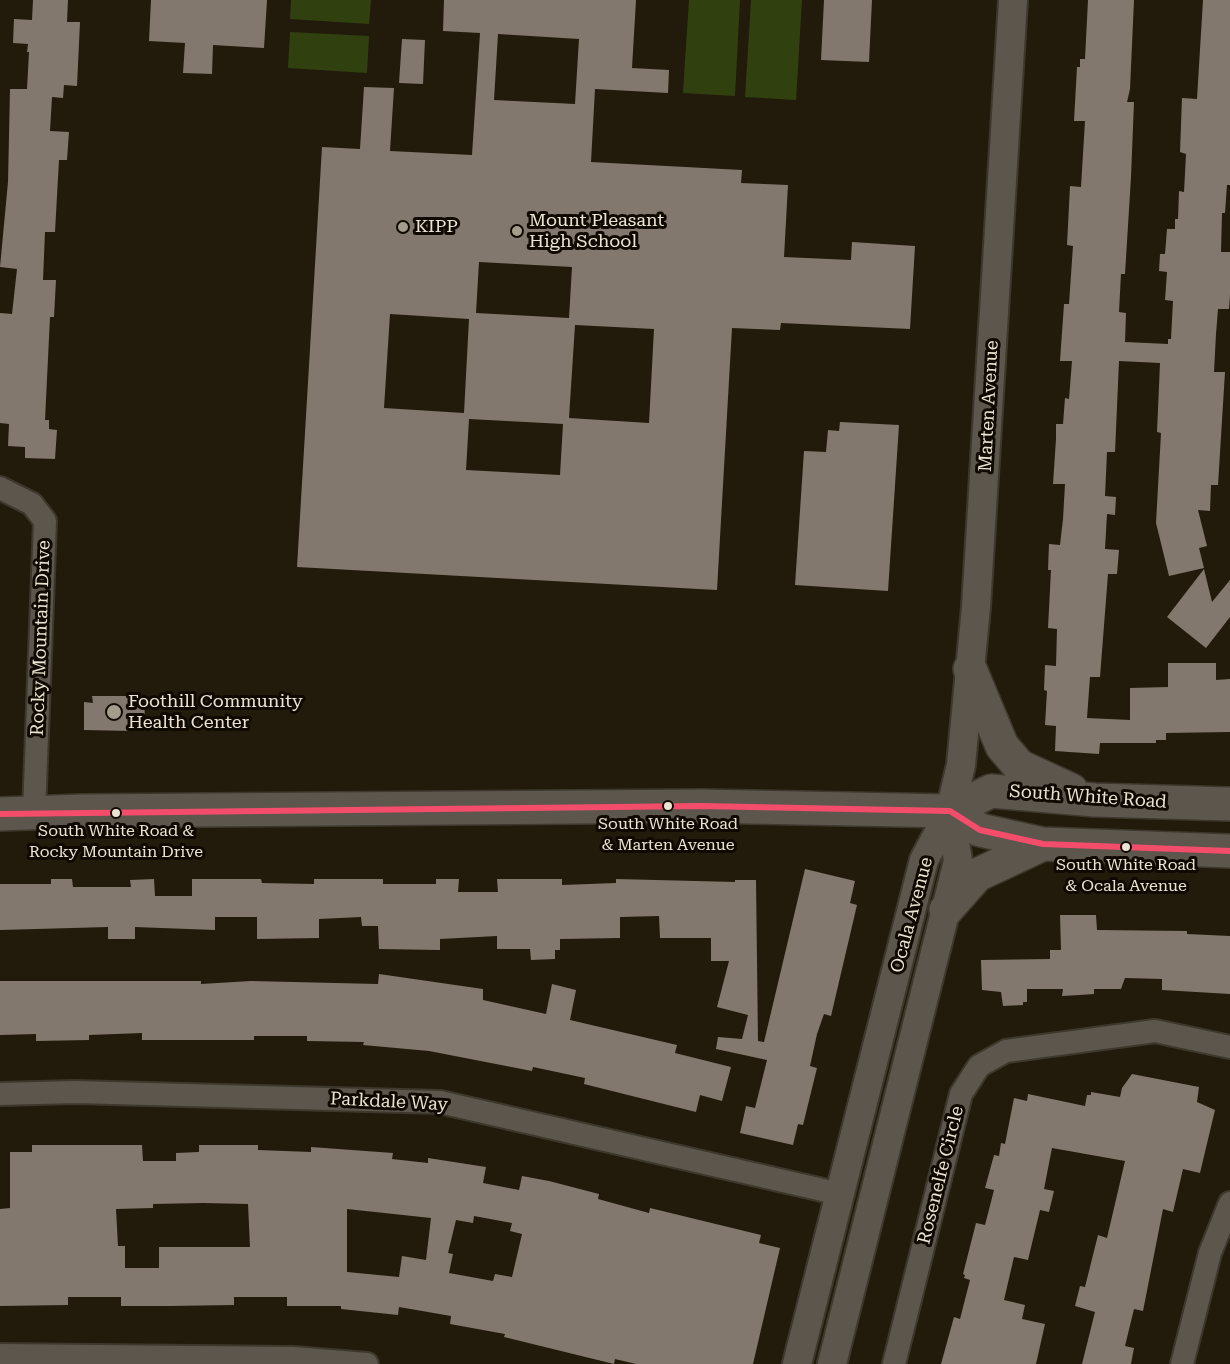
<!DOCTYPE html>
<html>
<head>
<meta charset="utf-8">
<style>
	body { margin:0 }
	canvas { display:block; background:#221a0b }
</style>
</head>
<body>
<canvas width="1230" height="1364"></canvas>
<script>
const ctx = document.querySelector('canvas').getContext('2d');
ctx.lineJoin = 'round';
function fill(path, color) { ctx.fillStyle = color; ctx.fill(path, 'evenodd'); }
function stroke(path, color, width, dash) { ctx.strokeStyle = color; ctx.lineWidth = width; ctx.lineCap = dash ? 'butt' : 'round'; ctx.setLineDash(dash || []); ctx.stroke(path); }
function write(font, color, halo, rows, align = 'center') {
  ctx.font = font + ' "Roboto Serif",serif'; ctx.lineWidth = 6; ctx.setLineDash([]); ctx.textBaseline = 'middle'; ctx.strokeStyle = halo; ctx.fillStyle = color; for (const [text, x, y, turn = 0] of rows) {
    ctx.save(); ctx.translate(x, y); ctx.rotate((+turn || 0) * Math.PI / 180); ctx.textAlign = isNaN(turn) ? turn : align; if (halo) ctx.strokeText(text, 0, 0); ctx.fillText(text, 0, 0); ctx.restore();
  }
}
fill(new Path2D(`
	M291,0H371L369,24L290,19Z
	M689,0H740L735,96L683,93Z
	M751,0H802L796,100L745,97Z
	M290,32L369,36L367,73L288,68Z`), '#30410f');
fill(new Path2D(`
	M33,0H68L67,22H80L77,86L64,85L63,98L52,97L50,131L69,132L67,160H59L55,232H45L43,280H56L54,317H50L45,420H49V429L57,430L55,459L25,458V447L8,446L9,424L0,423V313L12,314L17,269L0,267L8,182L10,89H27L29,52H27L28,44L13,43L14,19L32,20Z
	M151,0H267L264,48L213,45L212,74L183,73L185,43L149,41Z
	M444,0H636L632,68L669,70L668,93L595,89L591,162L742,170L741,183L788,185L784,257L851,260L852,242L915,246L910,329L781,323L780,330L732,328L717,590L297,567L322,147L360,149L364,87L394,88L390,151L472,155L480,33L443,31ZM498,34L579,39L575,104L494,100ZM479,262L572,267L569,318L476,313ZM390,314L469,319L464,413L384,408ZM575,325L654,329L649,423L569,418ZM469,419L563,424L560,475L466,470Z
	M824,0H872L869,62L821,60Z
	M1088,0H1134L1130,89L1127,102H1134L1131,177L1125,274H1121L1119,312L1126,313L1125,342L1168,344V339H1171L1173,301L1165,300L1167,272L1159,271L1160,254H1165L1167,229H1175V219H1178L1179,191L1184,192L1186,154L1180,152L1182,98L1197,99L1203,0H1230V185H1227L1225,213H1222L1221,252H1230V295L1229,309H1218L1216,334L1214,372H1225L1218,485H1211L1210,511L1198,510L1207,546L1199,548L1204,568L1169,576L1156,523L1161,433L1157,432L1160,363L1119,361L1115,452H1107L1105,496L1116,497L1115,515L1107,514L1105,549L1119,550L1117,574H1108L1100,677H1090L1087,718L1130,720V688L1168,687V663H1216V680L1230,679V732L1166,733V740H1156V743H1100L1099,754L1055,751L1056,726L1045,725L1047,691L1044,690L1045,665L1056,666L1057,629L1048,628L1051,570H1048L1049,544L1060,545L1063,519L1065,484H1053L1056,439V424H1063L1065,398L1069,399L1072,361H1060L1064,304H1069L1073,246L1067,245L1070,186L1081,187L1085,121H1074L1077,67H1080V59H1085Z
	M402,39L425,40L423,84L399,83Z
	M840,422L899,425L888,591L795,585L804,451L826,452L828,430L839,431Z
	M1204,569L1212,602L1230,580V617L1206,648L1167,617Z
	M92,696H144L145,721H133V731L84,730V702L93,703Z
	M805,869L855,881L850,903L857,905L831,1016L824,1014L817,1034L810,1066L817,1068L803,1125L798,1124L793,1145L740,1133L746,1106L755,1108L767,1060L716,1049L718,1037L742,1039L748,1015L717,1007L729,961H711V938H660L659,916L620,917V938L560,939V950H555V959L531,960L530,949H497V936L440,939V950L379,949L378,926H362L361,917L319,919V938L257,939V917H215V930L135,927V939H108V927L0,930V884H51V879H72L73,887H131L130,880L154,879L155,896H192V879H261L262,883L314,884V879H383V884H436V879H459L458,892H498L497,879H562V885L616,883V879L735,882V880H756L758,1041L764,1042Z
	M1060,915H1096L1097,930L1187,931V934L1230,936V994L1162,990V979L1125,978L1121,989H1094V994L1080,995L1062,996L1063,989H1027V1002H1023V1005L1003,1006L1001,992L982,990L981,960L1050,959V950H1061Z
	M379,974L483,989V1000L546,1014L552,984L576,990L570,1020L677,1045L675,1053L731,1067L722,1101L700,1095L696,1112L584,1084L585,1078L533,1067L532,1071L429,1051L363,1045L364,1042L307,1041V1036H254V1040H142V1033L89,1035V1040L36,1041V1034L0,1035V981H201V984L251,981L378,984Z
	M1132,1074L1199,1087L1197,1102L1215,1110L1200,1173L1183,1169L1173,1212L1163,1209L1143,1311L1134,1309L1125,1346L1134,1348L1131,1364H1082L1095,1312L1075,1306L1080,1286L1085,1287L1098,1235L1107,1238L1125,1161L1052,1148L1044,1189L1054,1191L1049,1212L1040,1210L1028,1260L1014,1257L1004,1300L1025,1305L1022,1319L1045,1324L1036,1364H941L954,1317L960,1319L970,1280L964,1278L965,1275L963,1274L976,1223L985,1225L994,1190L985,1188L994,1155L999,1156L1001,1143L1005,1144L1014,1098L1027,1101L1028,1094L1085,1106L1087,1095H1091V1092L1120,1097L1122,1088Z
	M32,1145H142L143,1161H176V1153L199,1152V1145H258V1150L311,1152V1147L393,1153L392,1159L428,1163V1158L486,1167L483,1183L519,1190L522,1176L549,1181L599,1194L598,1199L649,1213L650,1208L761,1235L759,1243L780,1248L753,1364H636L615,1359L614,1364L504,1337L505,1334L450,1324L451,1316L399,1307L398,1315L341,1309V1306H287V1297H234V1305L170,1306H121V1297H68V1305L0,1306V1209L10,1208V1152H32ZM203,1203L248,1204L250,1247H159V1268H125V1246H118L116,1209L153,1208V1204ZM347,1209L431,1218L426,1260L402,1256L399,1277L347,1272ZM474,1216L512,1223L510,1231L522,1234L512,1277L495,1274L493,1281L449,1273L453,1254L448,1253L456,1220L473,1223Z`), '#82786d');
const minor = new Path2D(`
	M0,488L32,504L45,521L34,813
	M0,1094L75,1092L440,1102L840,1194
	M0,1355L293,1358L367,1364
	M894,1364L961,1094L979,1066L1006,1051L1155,1031L1230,1047
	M1182,1364L1210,1253L1230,1203`);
const tertiary = new Path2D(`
	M797,1364L924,860L950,811L961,765L976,607L1013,0
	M832,1364L958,861L950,811`);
const secondary = new Path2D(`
	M970,669L1002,746L1019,766L1071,790
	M950,811L980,830L1043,844L1230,851
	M0,814L82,811L701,806L950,811L991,791L1095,800L1230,804
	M946,910L977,875L1043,844`);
stroke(minor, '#3d372c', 26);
stroke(tertiary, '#3d372c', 32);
stroke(secondary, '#3d372c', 36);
stroke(minor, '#5d564c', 22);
stroke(tertiary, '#5d564c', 28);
stroke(secondary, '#5d564c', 33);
stroke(new Path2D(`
	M0,814L701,806L950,811L980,830L1043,844L1230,851`), '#f44d6c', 6);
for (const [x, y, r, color] of [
	[403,227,6,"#a59d8c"],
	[517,231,6,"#a59d8c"],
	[114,712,8,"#a59d8c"],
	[668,806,5,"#ece3d2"],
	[116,813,5,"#ece3d2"],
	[1126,847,5,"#ece3d2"]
]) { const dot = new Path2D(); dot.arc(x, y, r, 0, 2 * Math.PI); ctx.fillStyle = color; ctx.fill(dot); stroke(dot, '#0f0901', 2); }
write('16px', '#ece3d2', '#0f0901', [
	["South White Road",668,824],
	["& Marten Avenue",668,845],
	["South White Road &",116,831],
	["Rocky Mountain Drive",116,852],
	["South White Road",1126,865],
	["& Ocala Avenue",1126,886]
]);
write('18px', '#ece3d2', '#0f0901', [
	["Mount Pleasant",529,221],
	["High School",529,242],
	["KIPP",415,227],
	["Foothill Community",128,702],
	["Health Center",128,723]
], 'left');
write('18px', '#ece3d2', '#0f0901', [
	["Marten Avenue",989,406,-87],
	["Rocky Mountain Drive",41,638,-88],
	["South White Road",1088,797,4],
	["Ocala Avenue",912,915,-75],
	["Parkdale Way",389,1102,3],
	["Rosenelfe Circle",941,1175,-76]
]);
</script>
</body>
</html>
